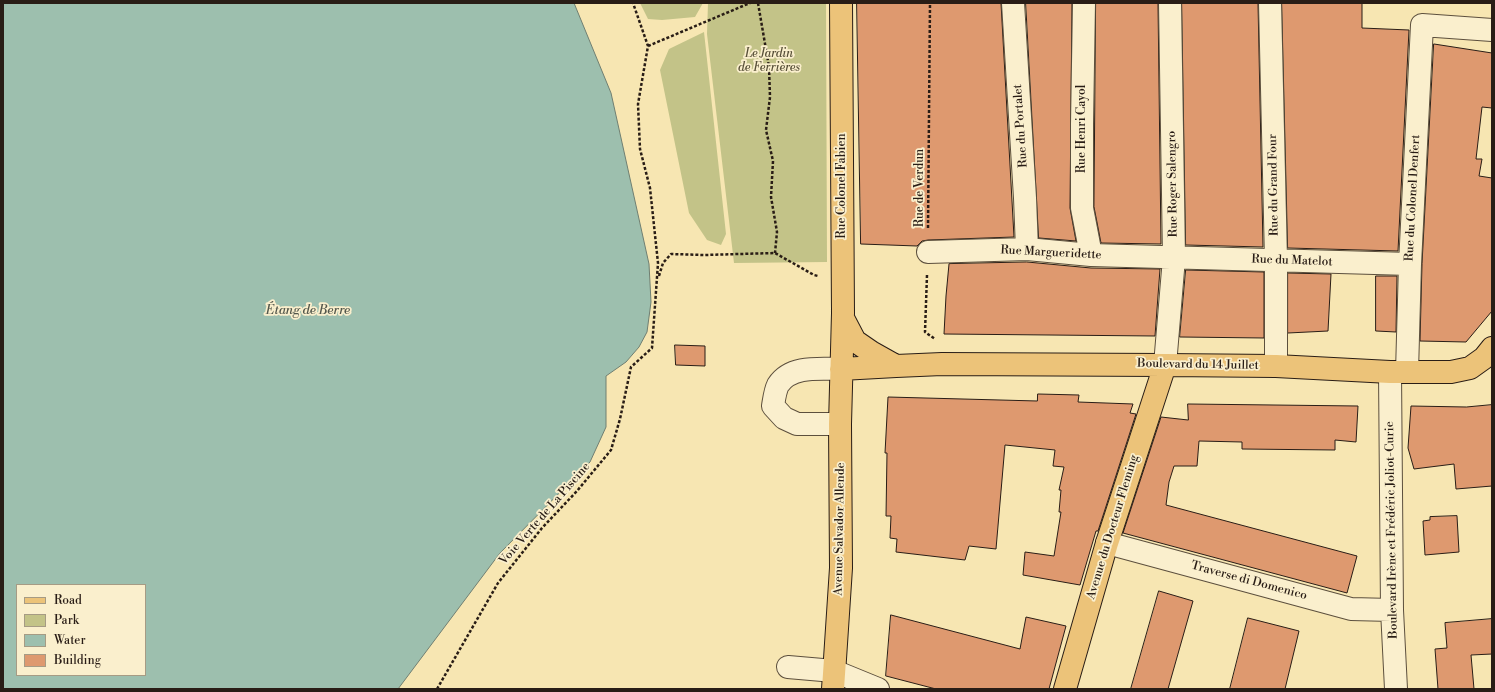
<!DOCTYPE html>
<html>
<head>
<meta charset="utf-8">
<style>
	body { margin:0 }
	#map { position:relative; width:1495px; height:692px; overflow:hidden; background:#f7e6b2; font-family:"Libre Bodoni",serif }
	canvas { display:block }
	.frame { position:absolute; inset:0; border:4px solid #291d16; pointer-events:none }
	.legend { position:absolute; left:16px; top:584px; width:130px; height:92px; box-sizing:border-box; background:#faefcd; border:1px solid #a69b84; margin:0; padding:5px 7px; list-style:none; font-size:12px; color:#291d16 }
	.legend li { display:flex; align-items:center; gap:8px; height:20px }
	.legend b { width:20px; border:1px solid #a69b84 }
</style>
</head>
<body>
<div id="map">
<canvas width="1495" height="692"></canvas>
<div class="frame"></div>
<ul class="legend">
<li><b style="height:5px;background:#ecc379"></b>Road</li>
<li><b style="height:11px;background:#c3c388"></b>Park</li>
<li><b style="height:11px;background:#9dbfae"></b>Water</li>
<li><b style="height:11px;background:#de996f"></b>Building</li>
</ul>
</div>
<script>
const ctx = document.querySelector('canvas').getContext('2d');
ctx.lineJoin = 'round';
function fill(path, color) { ctx.fillStyle = color; ctx.fill(path, 'evenodd'); }
function stroke(path, color, width, dash) { ctx.strokeStyle = color; ctx.lineWidth = width; ctx.lineCap = dash ? 'butt' : 'round'; ctx.setLineDash(dash || []); ctx.stroke(path); }
function write(font, color, halo, rows, align = 'center') {
  ctx.font = font + ' "Libre Bodoni",serif'; ctx.lineWidth = 3.5; ctx.setLineDash([]); ctx.textBaseline = 'middle'; ctx.strokeStyle = halo; ctx.fillStyle = color; for (const [text, x, y, turn = 0] of rows) {
    ctx.save(); ctx.translate(x, y); ctx.rotate((+turn || 0) * Math.PI / 180); ctx.textAlign = isNaN(turn) ? turn : align; if (halo) ctx.strokeText(text, 0, 0); ctx.fillText(text, 0, 0); ctx.restore();
  }
}
fill(new Path2D(`
	M640,3H703L695,17L662,20L648,19Z
	M708,3H826L827,262L734,263L707,34Z
	M704,32L726,234L721,245L707,240L689,213L660,70L669,49Z`), '#c3c388');
const water = new Path2D(`
	M3,3H574L611,93L649,264L651,302L647,332L639,347L626,362L606,376V427L590,462L500,553L398,689H3ZM17,585H145V675H17Z`);
fill(water, '#9dbfae');
stroke(water, '#6f7e71', 1);
const building = new Path2D(`
	M857,3H1001L1014,237L928,240L922,241L917,246L861,244Z
	M1026,3H1072L1070,208L1076,241L1039,238Z
	M1096,3H1158L1161,244L1101,243L1094,207Z
	M1182,3H1258L1263,247L1186,245Z
	M1282,3H1362V28L1409,30L1398,251L1288,248Z
	M1434,44L1492,53V108L1482,107L1476,159H1482L1479,176L1492,178V311L1466,342L1420,341L1422,264Z
	M1027,262L1091,268L1160,269L1155,336L944,334L946,296L949,264Z
	M1186,270L1264,272V338L1180,337Z
	M1288,273L1331,274L1328,331L1288,333Z
	M1376,276H1397L1396,332L1376,331Z
	M675,345L705,346V366L676,365Z
	M1038,394L1079,395L1078,402L1133,404L1130,413L1136,414L1098,531H1096L1080,585L1023,575L1025,552L1054,556L1061,512H1059L1061,490H1059L1064,467L1053,466L1055,450L1005,445L996,549L969,546L965,560L896,552L897,539L890,538L891,516H886L887,453H885L888,397L1037,401Z
	M1188,404L1358,406L1356,442L1335,440V450L1242,449V442L1199,441L1197,466H1174L1169,482L1166,505L1357,556L1347,593L1123,533L1161,417L1188,420Z
	M1492,405V486L1456,489L1454,464L1414,469L1408,448L1411,406L1466,407Z
	M1457,516L1459,552L1425,555L1423,521L1430,520V517Z
	M1159,591L1193,601L1168,689H1131Z
	M891,615L1020,649L1026,617L1066,626L1049,689H936L886,676Z
	M1248,618L1299,631L1285,689H1230Z
	M1492,619V654L1471,655L1474,689H1438L1435,649L1447,648L1445,623Z`);
fill(building, '#de996f');
stroke(building, '#291d16', 1);
const minor = new Path2D(`
	M1013,3L1025,198L1027,249
	M1084,3L1082,124V208L1091,255
	M1270,3L1276,260V366
	M928,252L1027,249L1091,255L1410,264
	M1165,365L1174,258L1170,3
	M1390,372L1392,610L1396,689
	M1407,372L1410,264L1422,25L1492,30
	M840,424H797L784,418L773,406C774,400 775,391 778,385C791,365 820,369 841,369
	M1107,543L1351,609L1392,610
	M788,667L834,671L878,689`);
const major = new Path2D(`
	M843,318L855,341L871,352L896,366L942,364L1165,365L1276,366L1390,372H1451L1470,368L1484,358L1492,348
	M841,369L896,366
	M833,689L841,568L840,424L843,313L841,3
	M1065,689L1107,543L1165,365`);
stroke(minor, '#5c4f3d', 24);
stroke(major, '#291d16', 24);
stroke(new Path2D(`
	M758,3L769,67L770,97L766,130L773,161L771,197L777,232L775,253
	M648,46L750,3
	M928,228L930,3
	M927,275L925,332L935,339
	M659,276L663,263L671,254L704,255L775,253L814,275L818,276
	M437,689L498,583L542,528L577,491L611,450L620,419L631,367L652,348L658,263L650,188L640,149L638,104L648,46L633,3`), '#291d16', 2.5, [3, 2]);
stroke(minor, '#faefcd', 22);
stroke(major, '#ecc379', 22);
write('italic 12px', '#574f38', '#faefcd', [
	["Le Jardin",769,54],
	["de Ferrières",769,68]
]);
write('12px', '#291d16', '#faefcd', [
	["Rue du Portalet",1021,126,-94],
	["Rue Henri Cayol",1082,129,-90],
	["Rue Roger Salengro",1173,184,-91],
	["Rue du Grand Four",1274,185,-91],
	["Rue Colonel Fabien",842,186,-90],
	["Rue de Verdun",920,188,-90],
	["Rue du Colonel Denfert",1413,198,-87],
	["Rue Margueridette",1051,253,3],
	["Rue du Matelot",1292,261,2],
	["Boulevard du 14 Juillet",1198,365,1],
	["Voie Verte de La Piscine",545,514,-49],
	["Avenue du Docteur Fleming",1113,527,-73],
	["Avenue Salvador Allende",840,529,-89],
	["Boulevard Irène et Frédéric Joliot-Curie",1392,530,-91],
	["Traverse di Domenico",1249,581,15]
]);
write('italic 13px', '#52564b', '#faefcd', [
	["Étang de Berre",308,311]
]);
</script>
</body>
</html>
